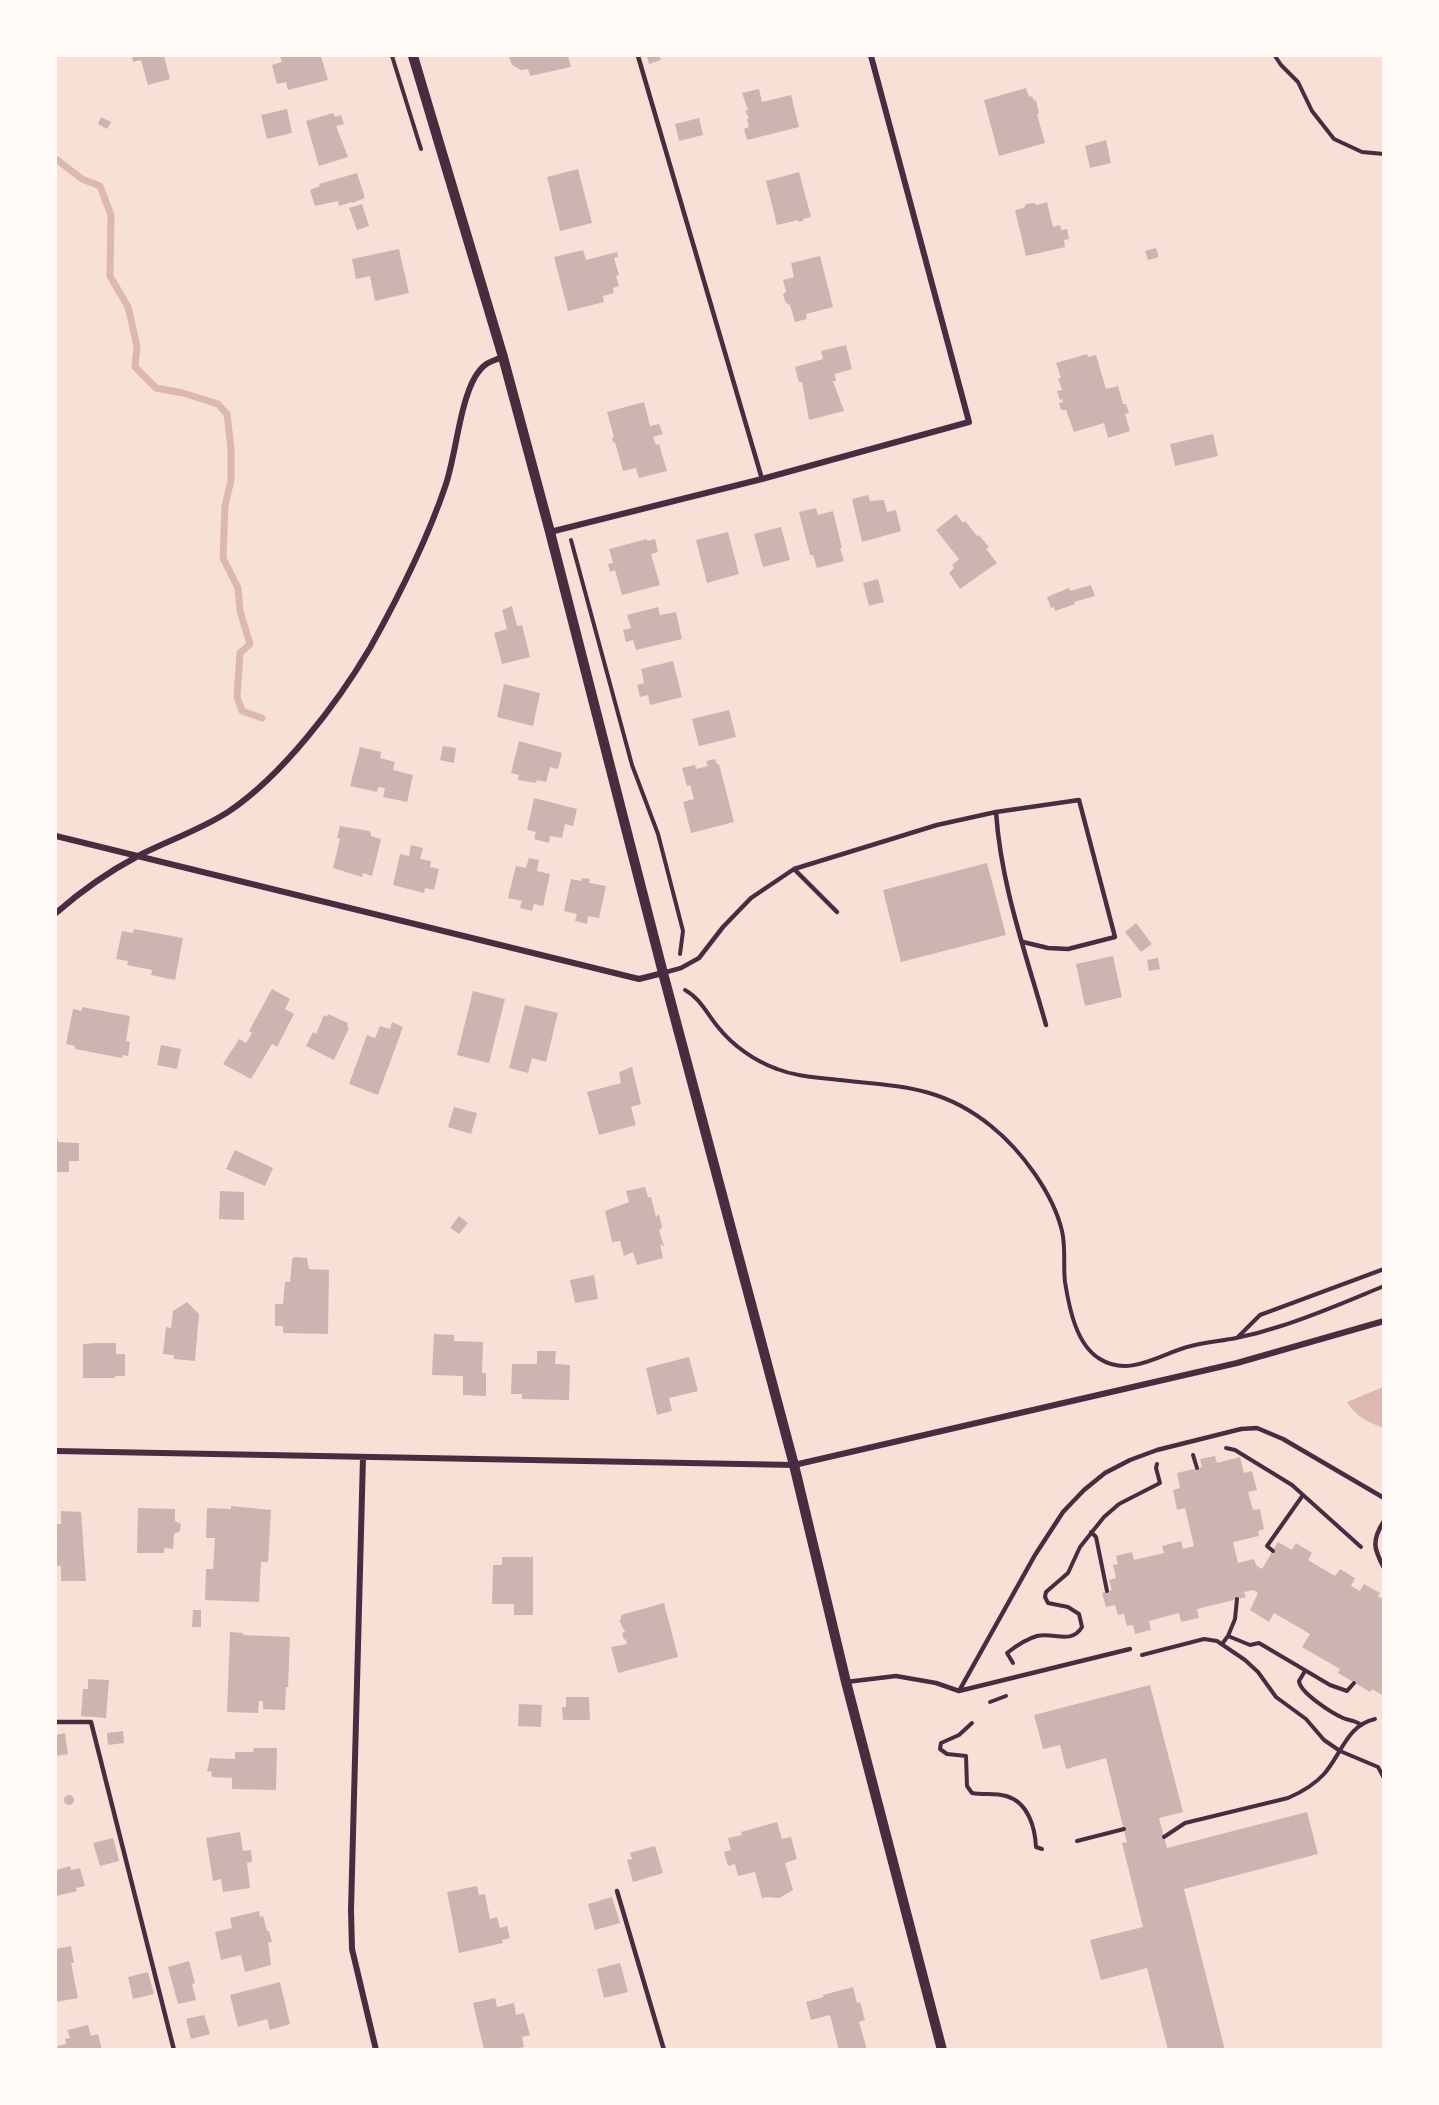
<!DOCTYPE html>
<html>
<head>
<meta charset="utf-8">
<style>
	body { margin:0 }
	#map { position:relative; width:1439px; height:2105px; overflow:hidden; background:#f7e1d7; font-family:"PT Sans Narrow",sans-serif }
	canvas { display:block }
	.frame { position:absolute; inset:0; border:57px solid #fffaf5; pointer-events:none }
</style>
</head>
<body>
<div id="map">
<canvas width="1439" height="2105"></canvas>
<div class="frame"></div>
</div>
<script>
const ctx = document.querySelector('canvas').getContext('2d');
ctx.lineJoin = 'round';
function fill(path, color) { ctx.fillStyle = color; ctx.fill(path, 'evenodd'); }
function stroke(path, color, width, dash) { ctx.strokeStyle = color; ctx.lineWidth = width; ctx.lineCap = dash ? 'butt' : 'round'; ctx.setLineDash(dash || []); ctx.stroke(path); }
fill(new Path2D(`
	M1383,1387V1428C1368,1422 1356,1417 1347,1402Z`), '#dcb8b0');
stroke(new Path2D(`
	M56,159L82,179L100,186L111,215L110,276L128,307L137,346L135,367L156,388L183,393L218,404L227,414L231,449V480L225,506L223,558L238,588L240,611L250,644L240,653L237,697L242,711L262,718`), '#dcb8b0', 7);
fill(new Path2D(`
	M132,56H164L170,79L148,85L141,60L133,62Z
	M280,56H321L328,80L288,90L286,82L277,84L272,65L282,62Z
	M509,56H568L571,67L530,76L528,69L521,70L512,65Z
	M647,56H659L661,60L649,64Z
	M1026,88L1029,97L1032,96L1034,101L1036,100L1039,113L1037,114L1045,143L999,156L984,100Z
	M759,89L762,102L791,95L799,127L747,140L744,129L749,127L747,119L749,118L745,111L748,110L742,93Z
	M287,109L292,133L267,139L261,115Z
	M333,113L335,117L341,115L344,124L336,126L348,157L319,166L306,121Z
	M101,117L111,122L107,129L98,124Z
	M699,118L703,135L679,141L675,124Z
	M1106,140L1111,163L1090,168L1085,146Z
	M578,169L592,223L560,231L547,177Z
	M799,172L811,217L803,219V221L798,222V220L777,225L766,181Z
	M357,173L365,198L352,203V202L339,206L338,201L315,206L310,190L320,186L319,184Z
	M1047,202L1053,227L1060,225L1061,230L1067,229L1069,239L1064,240L1065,247L1026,256L1015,210L1024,208L1026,204L1034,203L1037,205Z
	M362,204L369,226L357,230L349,208Z
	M1156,248L1159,257L1148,260L1145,251Z
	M399,249L409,293L375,301L370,276L356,279L352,259Z
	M583,250L586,260L617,252L618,257L614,258L619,275L616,276L619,286L613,288L614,293L603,296L604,302L568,311L554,257Z
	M820,256L833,307L806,314L807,319L795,322L790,305L786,303L783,295L786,291L783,280L794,277L791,263Z
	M846,345L852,369L835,374L836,381H833L844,411L809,420L802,382H799L795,367L823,359L821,351Z
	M1087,354L1088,357L1096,355L1106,389L1118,386L1123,404H1126L1129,413L1125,414L1130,431L1108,438L1104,423L1074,432L1066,410H1061L1059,403L1063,402L1062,399L1060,400L1057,391L1062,390L1058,378H1061L1056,363Z
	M644,402L650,426L659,424L663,434L653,437L656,445L659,444L667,471L639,478L636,468L623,471L615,442L613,443L612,437H614L607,412Z
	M1213,434L1218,456L1175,466L1170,444Z
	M868,495L870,501L884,500L887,512L896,510L901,531L862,542L852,499Z
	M816,508L818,515L833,511L842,548H840L844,561L817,568L813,555H810L799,512Z
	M956,514L963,523L965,521L978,537L979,535L989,547L986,549L997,563L960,589L949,573L954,568L952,565L959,559L936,530Z
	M781,527L790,560L763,567L754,534Z
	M728,532L739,574L707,583L696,540Z
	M647,539V541L655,539L658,552L651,554L660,585L622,595L615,570L610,572L608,564L613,563L609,549Z
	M878,579L884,602L869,606L863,583Z
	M1091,585L1095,596L1074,602L1075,604L1055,611L1054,607L1051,608L1047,597L1069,588L1070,591Z
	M512,606L517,626L522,625L530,657L502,664L494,633L507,629L502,610Z
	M658,607L660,615L676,612L682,639L636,650L633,640L626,642L623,630L631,628L627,615Z
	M673,661L682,697L650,705L648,695L640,697L637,685L644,683L641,669Z
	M504,684L540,693L533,726L497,717Z
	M729,710L736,737L699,746L692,719Z
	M519,741L562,753L558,769L550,767L546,782L537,780L536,783L518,780L519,775L511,773Z
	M443,746L456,748L454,763L440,760Z
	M360,747L381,752L380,758L395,762L393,770L413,775L407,802L383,797L385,788L378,787L377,792L350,786Z
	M715,759L717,764H719L734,822L691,833L683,802L694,799L690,785L687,786L682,768L695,765L696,769L708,766L706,761Z
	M534,798L577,809L573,826L565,824L562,838L550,836L549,843L534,839L536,832L527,830Z
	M340,826L369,831L371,833V836L381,839L372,876L363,873L362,877L333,868L340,839L337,838Z
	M411,845L423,848L420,859L431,861L430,867L439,869L434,890L425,888L424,893L393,885L400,854L409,856Z
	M529,858L539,860L537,871L550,874L543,906L534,904L532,911L520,908L522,901L508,898L516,866L526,868Z
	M987,863L1006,935L901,962L883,890Z
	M582,878L590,879L589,883L606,886L599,918L588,916L587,924L575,921L577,914L564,911L571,879L581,881Z
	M1136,923L1152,944L1141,952L1125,932Z
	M134,929L183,938L175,980L151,975L152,970L127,965L128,961L116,959L122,931L133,933Z
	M1113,956L1122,997L1085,1006L1076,964Z
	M1158,958L1160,969L1149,971L1147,960Z
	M272,989L290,999L285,1009L294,1014L277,1047L272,1044L251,1079L223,1064L239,1039L246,1043L252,1033L249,1031Z
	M473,991L505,999L489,1063L457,1055Z
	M525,1005L558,1013L546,1062L532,1058L528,1073L509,1068Z
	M82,1007L130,1016L126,1041L130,1042L128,1056L123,1055L122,1058L75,1049V1046L66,1044L73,1009L82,1011Z
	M328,1014L348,1023L347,1026L349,1028L334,1060L306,1046L313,1032L316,1034L324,1015L327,1017Z
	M392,1022L403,1027L378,1095L349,1084L367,1035L375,1038L380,1026L390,1029Z
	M161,1045L181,1049L177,1069L157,1065Z
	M632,1067L641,1104L631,1107L636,1125L599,1135L587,1092L621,1083L619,1072Z
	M454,1107L477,1113L471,1134L448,1127Z
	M56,1139H58V1142L79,1143V1161H69V1172H56Z
	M235,1150L273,1168L265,1186L226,1169Z
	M645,1187L648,1197H651L656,1217L659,1214L662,1228L659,1230L664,1246L660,1245L663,1258L637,1265L633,1252L624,1256L620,1241L612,1242L605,1211L629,1202L626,1191Z
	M220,1191L244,1192V1220L219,1219Z
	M459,1216L468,1223L459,1234L450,1228Z
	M294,1257L307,1258L309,1269L329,1270L328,1334L283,1333V1326H275V1304H283L285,1282H290L292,1260Z
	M594,1275L598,1299L575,1303L570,1280Z
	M187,1302L199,1314L195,1361L174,1359V1355L163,1354L166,1327L171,1328L173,1311Z
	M434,1334L454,1335V1341L483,1342L482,1373H486V1396L463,1395V1376L432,1375Z
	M97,1343H116V1354H125V1376H115V1378H83V1344Z
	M537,1351H556L555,1364L570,1365L569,1400L522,1399V1394H511L512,1364H537Z
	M689,1357L698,1391L669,1398L672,1411L657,1415L646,1368Z
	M1215,1456L1217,1463L1240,1457L1244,1473L1252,1471L1257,1490L1248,1492L1253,1510L1260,1509L1264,1529L1258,1531L1259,1536L1233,1542L1238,1563L1254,1559L1256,1565L1262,1569L1278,1542L1292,1550L1296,1543L1312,1553L1308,1560L1335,1576L1340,1569L1355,1578L1351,1586L1360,1591L1364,1584L1380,1593L1378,1596L1384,1600V1696L1372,1689L1370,1692L1338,1673L1340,1669L1302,1647L1310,1634L1274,1613L1269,1622L1250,1610L1258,1593L1253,1590L1244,1592L1246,1597L1197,1609L1199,1618L1181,1622L1179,1613L1149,1621L1151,1630L1135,1634L1133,1625L1127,1626L1124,1614L1118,1615L1115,1605L1106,1607L1102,1593L1112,1590L1109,1580L1116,1578L1113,1565L1118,1564L1116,1556L1132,1552L1134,1560L1164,1553L1162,1546L1181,1541L1183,1549L1194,1546L1185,1508L1177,1510L1173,1490L1180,1488L1177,1473L1202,1467L1200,1459Z
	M231,1506L271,1510L268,1562H261L259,1602L205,1600L206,1569H213L215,1538H206L207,1508L231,1509Z
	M138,1508L175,1509V1521L181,1524L180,1531L174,1534L173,1549L164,1548V1553H137Z
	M61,1511L81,1512L86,1581H61V1566H56V1524H61Z
	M502,1557H533V1615H514V1604H492L493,1565H502Z
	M664,1603L678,1657L618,1673L611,1647L627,1644L626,1639L624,1640L622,1633L625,1632L619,1620L621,1619V1615Z
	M193,1610H201V1627H192Z
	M230,1632L243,1633V1635L290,1637L288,1687H286L285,1710L263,1709V1701H259L258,1713L227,1712Z
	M88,1679L109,1680L106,1718L81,1716L83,1689H88Z
	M1150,1685L1183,1812L1159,1818L1167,1848L1307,1812L1318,1854L1184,1889L1225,2050H1168L1147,1968L1101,1980L1090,1940L1143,1927L1122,1843L1127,1842L1106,1758L1066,1769L1060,1745L1043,1749L1034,1715Z
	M566,1697H589L590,1720H563L562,1707H566Z
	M519,1704L542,1705L541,1727L518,1726Z
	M123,1731L124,1743L108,1745L107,1733Z
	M65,1733L68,1754L56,1756V1735Z
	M254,1748H277L276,1790L232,1789V1778L212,1777L211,1771L207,1772L210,1758L235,1759V1752H253Z
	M64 1800a5 5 0 1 1 10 0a5 5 0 1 1-10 0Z
	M777,1822L782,1839L791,1837L797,1859L785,1863L793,1890L779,1898L767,1897L762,1898L755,1872L738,1876L735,1864L728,1866L724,1852L731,1850L728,1838L742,1835L741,1832Z
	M240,1832L243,1851L251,1850L252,1862L247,1863L250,1888L223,1892L221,1879L213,1881L206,1838Z
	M113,1838L119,1861L100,1866L93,1843Z
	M655,1846L663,1873L633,1882L627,1860L632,1859L630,1853Z
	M70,1866L71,1870L80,1868L85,1886L76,1888L77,1891L56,1896V1870Z
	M477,1886L479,1895L485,1894L490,1919L497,1917L500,1928L507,1926L510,1938L502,1940L503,1943L459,1953L447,1892Z
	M612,1897L620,1923L595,1930L588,1904Z
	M259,1911L260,1917L263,1916L267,1931H269L272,1942H268L271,1965L245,1972L241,1955L221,1960L215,1932L232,1928L230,1918Z
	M71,1946L74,1963H71L78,1998L56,2002V1949Z
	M189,1961L195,1983L192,1984L196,2000L178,2004L168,1967Z
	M620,1963L628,1992L604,1998L597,1969Z
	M148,1972L154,1994L133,1999L128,1977Z
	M280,1982L290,2024L270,2030L267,2019L238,2027L230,1995Z
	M853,1987L857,2003L860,2002L865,2020L859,2022L867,2050H839L830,2015L811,2020L806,2002L824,1997L823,1995Z
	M495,1998L497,2007L514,2003L516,2015L524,2013L530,2035L522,2037L524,2047L513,2050H484L473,2003Z
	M204,2015L210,2034L191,2039L186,2019Z
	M88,2025L91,2036L98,2034L102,2050H58L57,2046L66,2044L65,2039L70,2038L67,2030Z`), '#ccb4b1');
stroke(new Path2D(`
	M392,56L421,149
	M1275,56L1281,65L1298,82L1312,111L1334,139L1362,152L1384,154
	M571,540L632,765L658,834L683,931L680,954
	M685,990C700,998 707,1014 718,1027C733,1046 755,1061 777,1069C795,1076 813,1077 831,1079C894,1087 938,1083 991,1126C1021,1150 1053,1193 1062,1231C1066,1248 1063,1265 1065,1282C1069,1307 1076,1345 1100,1359C1130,1378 1161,1353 1191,1346C1206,1342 1221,1341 1236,1338C1251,1335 1266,1331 1281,1326C1316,1315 1350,1300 1384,1286
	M1237,1338L1260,1315L1384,1269
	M1226,1448L1235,1450L1292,1485L1361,1547
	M1193,1455L1197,1468
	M1091,1532L1096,1537L1107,1591
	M1273,1551L1267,1546L1303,1495
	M1228,1636L1235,1619L1237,1599
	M1222,1644L1228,1636L1250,1645L1259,1643L1330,1685L1347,1691L1354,1683
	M1142,1655L1204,1639L1217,1641L1245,1660L1258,1672L1276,1697L1306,1719L1324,1740L1340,1751L1378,1767L1384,1778
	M1013,1663L1007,1653C1016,1646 1026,1639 1037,1636C1054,1632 1071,1645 1082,1627L1079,1614L1068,1607L1048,1603L1045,1597L1046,1592L1068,1573L1080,1547L1104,1517L1119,1504L1160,1483L1156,1468L1157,1464
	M1305,1671L1299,1681C1300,1693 1332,1713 1343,1718C1350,1721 1355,1720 1361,1725
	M990,1702L1006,1696
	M972,1723L959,1735L941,1743L940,1749L947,1754L966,1756L967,1786L972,1793C984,1795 995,1793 1006,1796C1028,1802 1035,1827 1036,1847L1042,1849
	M1164,1837L1185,1823L1288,1798C1302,1792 1314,1785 1324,1774C1341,1755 1347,1725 1375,1719
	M1077,1841L1124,1829`), '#4a2c40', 4);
stroke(new Path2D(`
	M638,56L762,479
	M996,812C1001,886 1026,954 1046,1025
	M794,869L837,912
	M663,973L681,968L699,958L723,927L751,898L794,869L937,825L996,812L1079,800L1115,937L1068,949L1048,948L1023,942
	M1384,1521C1371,1541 1374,1549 1384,1568
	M846,1682L896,1676L936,1683L959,1691L1130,1649
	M959,1691L1035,1555L1063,1512L1084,1490L1105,1473L1130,1460L1157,1450L1241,1429L1257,1428L1283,1439L1384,1498
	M56,1722H91L174,2050
	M617,1891L664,2050`), '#4a2c40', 4.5);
stroke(new Path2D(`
	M550,532L762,479L969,422L871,56
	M56,836L639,979L663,973
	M56,913C81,891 108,872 138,856C167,841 200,830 228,812C282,776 337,704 370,648C399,596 426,543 445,487C456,456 459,405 475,377C483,364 488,362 503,357
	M56,1451L794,1465L1237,1363L1384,1321
	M363,1457L351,1910L352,1949L376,2050`), '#4a2c40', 6);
stroke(new Path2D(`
	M413,56L503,357L550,532L663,973L794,1465L846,1682L942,2050`), '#4a2c40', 10);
</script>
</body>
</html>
